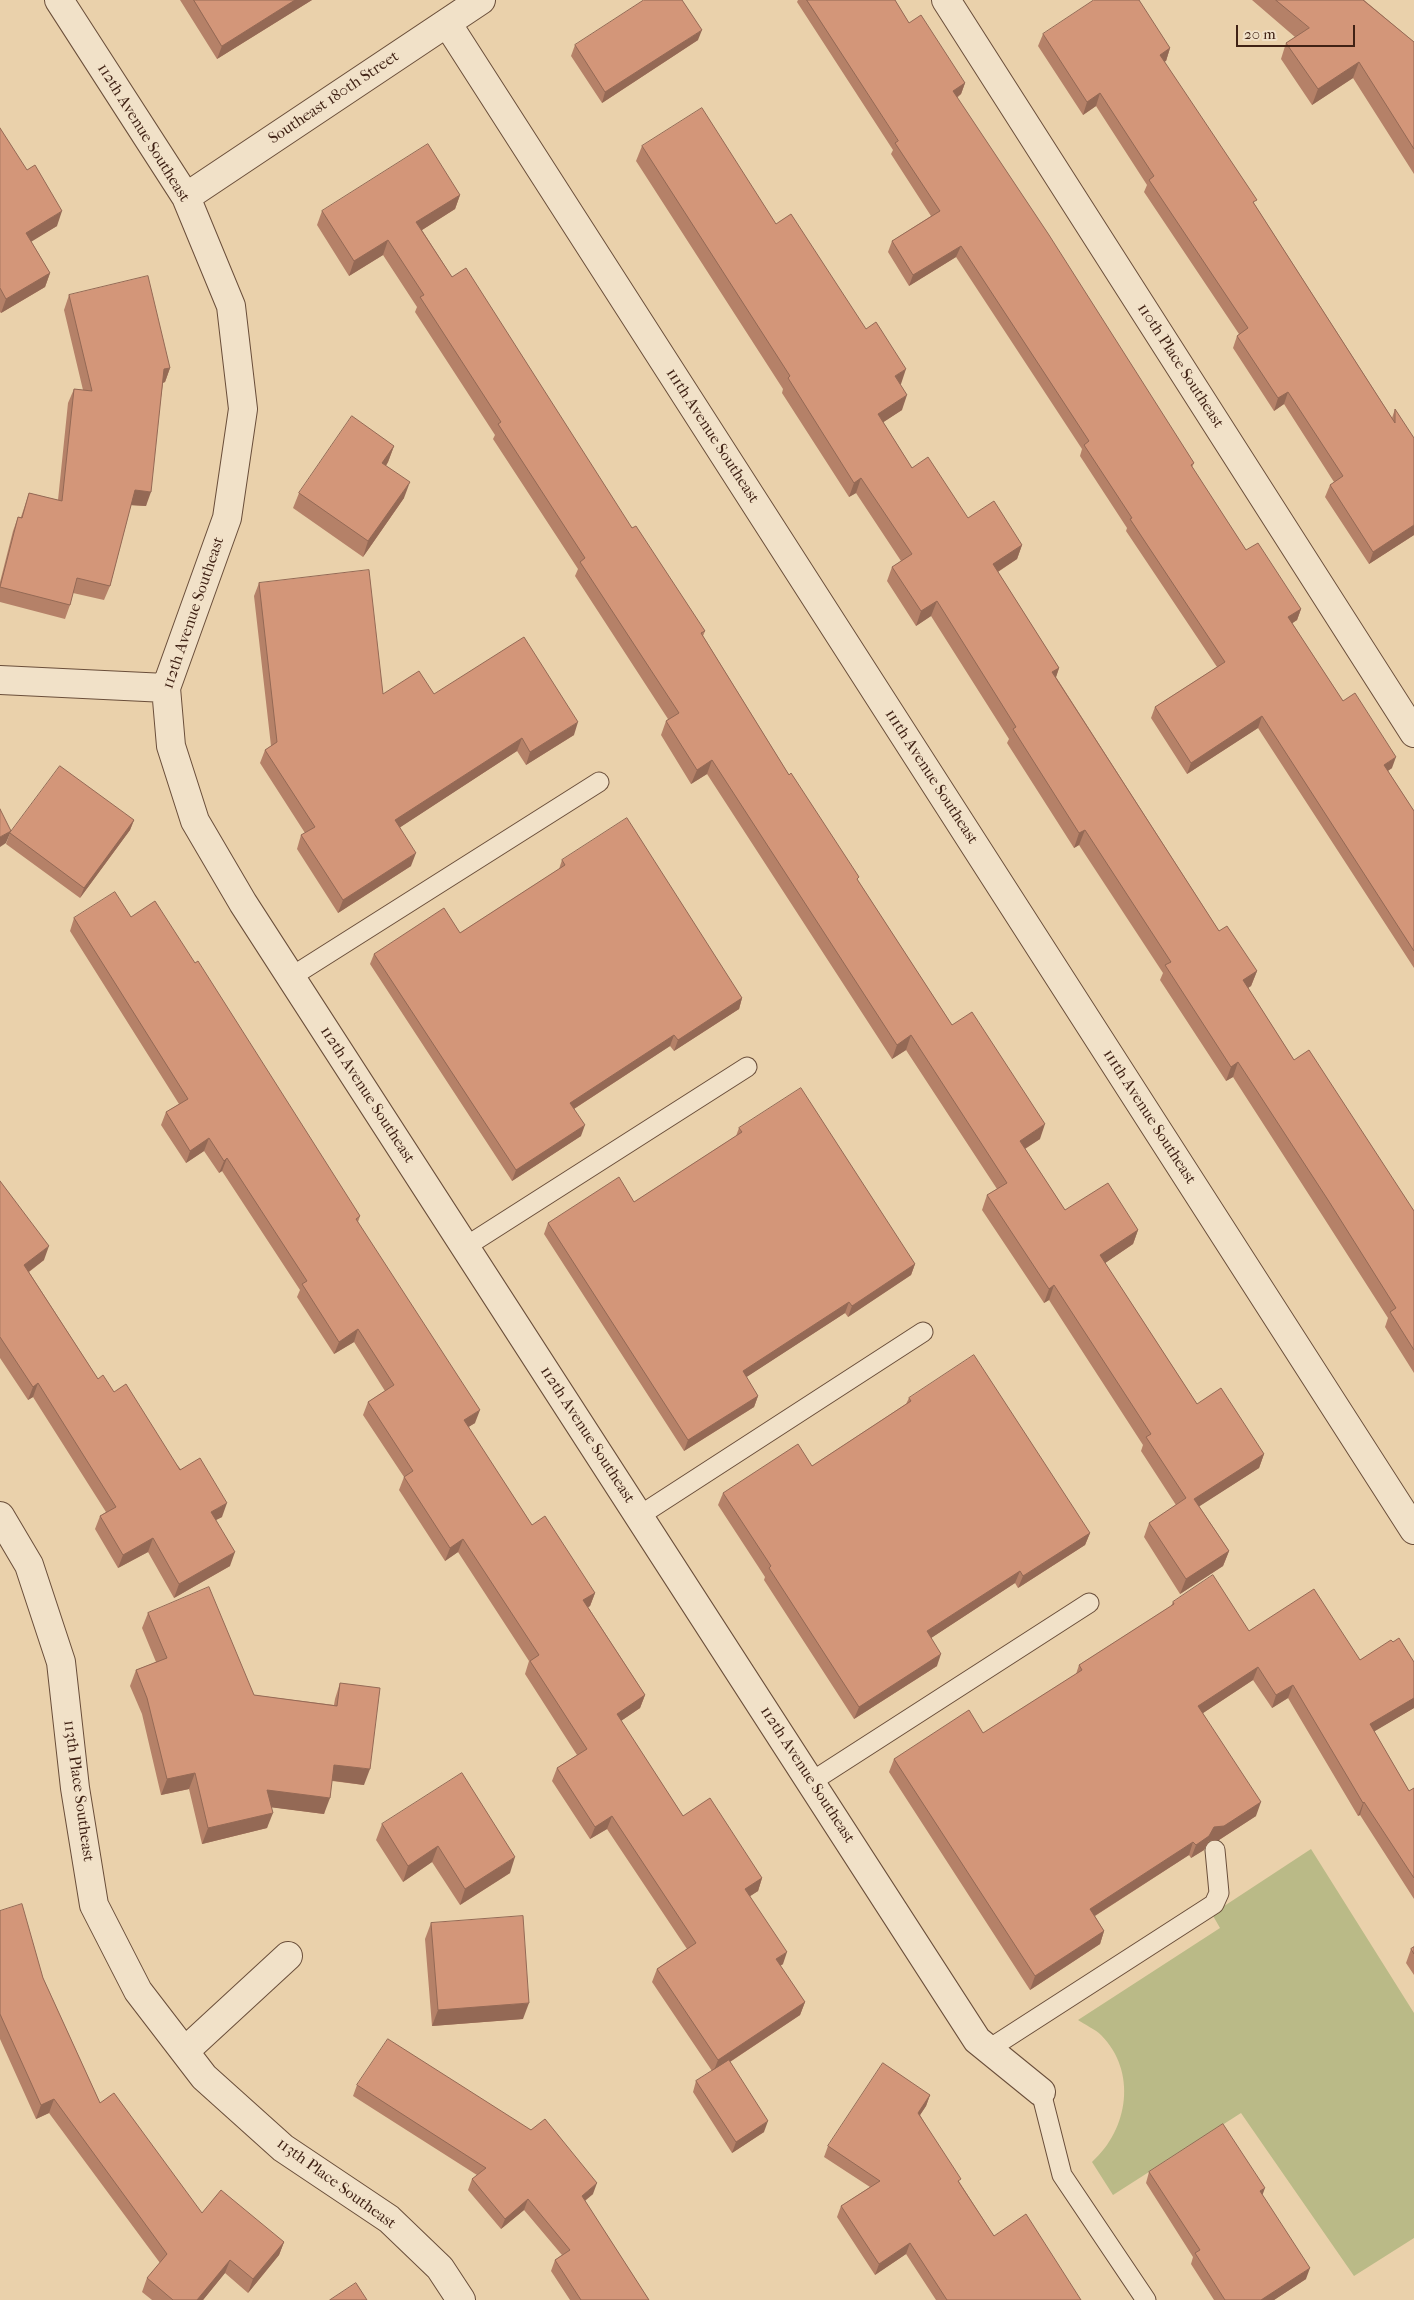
<!DOCTYPE html>
<html>
<head>
<meta charset="utf-8">
<style>
	body { margin:0 }
	#map { position:relative; width:1414px; height:2300px; overflow:hidden; background:#ead1ab; font-family:"IM FELL French Canon",serif }
	canvas { display:block }
	.scale { position:absolute; left:1236px; top:25px; width:119px; height:22px; box-sizing:border-box; border:2px solid #402215; border-top:0; padding-left:6px; font-size:15px; line-height:18px; white-space:nowrap; color:#402215; -webkit-text-stroke:4px #f1e1c8; paint-order:stroke }
</style>
</head>
<body>
<div id="map">
<canvas width="1414" height="2300"></canvas>
<div class="scale">20 m</div>
</div>
<script>
const ctx = document.querySelector('canvas').getContext('2d');
ctx.lineJoin = 'round';
function fill(path, color) { ctx.fillStyle = color; ctx.fill(path, 'evenodd'); }
function stroke(path, color, width, dash) { ctx.strokeStyle = color; ctx.lineWidth = width; ctx.lineCap = dash ? 'butt' : 'round'; ctx.setLineDash(dash || []); ctx.stroke(path); }
function write(font, color, halo, rows, align = 'center') {
  ctx.font = font + ' "IM FELL French Canon",serif'; ctx.lineWidth = 5; ctx.setLineDash([]); ctx.textBaseline = 'middle'; ctx.strokeStyle = halo; ctx.fillStyle = color; for (const [text, x, y, turn = 0] of rows) {
    ctx.save(); ctx.translate(x, y); ctx.rotate((+turn || 0) * Math.PI / 180); ctx.textAlign = isNaN(turn) ? turn : align; if (halo) ctx.strokeText(text, 0, 0); ctx.fillText(text, 0, 0); ctx.restore();
  }
}
fill(new Path2D(`
	M1311,1849L1414,2013V2238L1354,2276L1241,2113L1113,2195L1092,2162C1129,2129 1137,2071 1101,2035C1095,2029 1085,2025 1078,2020L1220,1928L1212,1914Z`), '#baba87');
const lane = new Path2D(`
	M291,977L599,782
	M465,1247L747,1067
	M639,1516L923,1332
	M811,1782L1089,1603
	M989,2049L1214,1904L1219,1893L1215,1850
	M1041,2092L1062,2175L1146,2300`);
const street = new Path2D(`
	M59,0L186,197L231,306L243,409L227,518L166,688L171,746L195,821L243,903L977,2040L1041,2092
	M946,0L1414,733
	M447,23L1414,1530
	M186,197L481,0
	M0,680L166,688
	M0,1516L29,1565L61,1662L75,1788L94,1905L138,1991L204,2077L283,2148L389,2219L440,2268L461,2300
	M185,2051L288,1956`);
stroke(lane, '#6a4e3a', 21);
stroke(street, '#6a4e3a', 30);
stroke(lane, '#f1e1c8', 19);
stroke(street, '#f1e1c8', 28);
fill(new Path2D(`
	M180,0H312L217,59Z
	M798,0H895L909,23L965,83L961,94L957,98L1194,463L1192,467L1246,550L1301,609L1297,620L1292,623L1343,701L1392,768L1388,771L1414,811V968L1258,728L1187,774L1151,718L1155,707L1217,667L1126,531L1127,528L1080,456L1082,449L956,257L909,286L888,252L892,241L931,216L891,154L893,150L797,2Z
	M1252,0H1364L1414,42V174L1353,78L1312,105L1281,59L1286,43L1295,37Z
	M1043,34L1170,48L1166,61H1164L1255,205L1392,418L1395,409L1414,535L1369,564L1325,497L1330,485L1334,482L1284,404L1274,411L1233,348L1237,336L1239,334L1144,192L1147,185L1096,106L1083,115L1038,46Z
	M698,40L602,103L571,56L575,45Z
	M0,128L57,226L31,241L50,273L45,287L1,313L0,312Z
	M642,146L776,224L901,384H900L902,410L883,422L912,468L968,518L1022,545L1017,559L998,572L1059,668L1056,677L1219,931L1257,971L1251,986L1248,988L1294,1060L1414,1211V1373L1385,1327L1388,1318L1322,1215L1233,1077L1226,1081L1160,980L1163,973L1079,845L1074,848L1007,743L1009,739L931,616L916,626L887,581L892,567L901,561L856,493L849,497L782,393L783,389L636,161Z
	M460,195L455,209L422,230L452,277L632,528L705,631L703,636L789,775L952,1025L1040,1139L1025,1149L1065,1210L1138,1230L1133,1244L1105,1263L1197,1404L1264,1454L1259,1468L1199,1506L1229,1551L1223,1566L1180,1594L1144,1537L1149,1523L1176,1505L1141,1451L1143,1445L1049,1300L1044,1303L982,1210L987,1195L997,1189L906,1050L892,1059L707,774L691,784L661,735L666,721L668,719L575,576L578,569L493,439L495,435L415,312L417,307L383,255L349,276L317,225L322,211Z
	M69,295L170,368L165,382L163,383L146,506L131,505L110,586L104,600L73,593L70,605L65,619L0,602V582L13,531L18,517H21L29,493L58,500L68,403L74,389L83,390L64,310Z
	M394,446L388,462L386,466L404,498L363,557L293,508L299,493Z
	M259,583L383,694H434L574,735L526,765L517,751L400,827L411,866L338,913L297,849L301,835L305,833L260,763L265,750L271,746L254,596Z
	M134,820L130,830L80,898L6,844L10,833Z
	M562,860L742,998L739,1009L674,1051L670,1046L574,1109L581,1136L512,1181L370,964L374,954L460,933L559,869Z
	M131,917L360,1216L358,1222L475,1423L468,1427L532,1525L595,1593L590,1606L588,1607L645,1695L640,1708L621,1721L683,1816L762,1878L758,1891L750,1896L783,1964L780,1966L805,2002L800,2015L730,2062L764,2132L732,2153L693,2092L696,2081L712,2071L652,1982L657,1969L687,1949L607,1829L590,1839L552,1781L557,1768L577,1755L525,1674L529,1661L458,1552L445,1561L399,1490L404,1477L363,1415L368,1402L385,1391L354,1342L334,1354L297,1297L300,1290L222,1171L219,1173L204,1151L186,1163L161,1125L166,1112L179,1104L70,931L74,918Z
	M739,1128L915,1264L911,1275L848,1317L845,1313L746,1377L758,1396L754,1407L684,1451L544,1234L548,1223L634,1202L736,1136Z
	M0,1181L44,1260L29,1272L98,1379L114,1392L222,1517L216,1520L230,1566L174,1598L148,1552L118,1568L95,1529L100,1516L106,1512L33,1397L28,1400L0,1358Z
	M909,1398L1090,1533L1085,1545L1018,1588L1015,1583L931,1638L937,1666L854,1719L764,1580L765,1577L718,1505L723,1493L812,1466L906,1404Z
	M1173,1602L1249,1631L1360,1660L1393,1642L1414,1662V1708L1374,1731L1409,1791L1414,1788V1899L1360,1815L1358,1816L1288,1698L1272,1708L1253,1680L1203,1713L1256,1816L1219,1840L1209,1841L1204,1850L1191,1858L1189,1855L1095,1916L1104,1931L1100,1944L1030,1990L889,1772L894,1759L983,1733L1076,1674L1079,1665L1171,1606Z
	M148,1613L254,1695L334,1705L335,1699L340,1683L364,1785L332,1781L324,1814L271,1807L267,1828L202,1844L189,1789L161,1795L142,1714L130,1686L136,1670L156,1662L142,1628Z
	M382,1824L510,1873L460,1905L432,1862L403,1882L376,1840Z
	M0,1911L43,1978L100,2103L202,2213L284,2242L279,2255L248,2293L225,2273L203,2300H152L142,2292L147,2278L160,2263L49,2113L36,2119L0,2039Z
	M431,1923L523,2019L432,2026L425,1939Z
	M1414,1947V1975L1406,1963L1411,1949Z
	M357,2085L593,2194L585,2201L649,2300H570L551,2271L555,2260L562,2255L524,2210L501,2229L468,2190L472,2179L477,2175L353,2096Z
	M930,2095L926,2106L920,2115L960,2183L994,2236L1081,2300H936L906,2254L875,2275L837,2217L841,2206L870,2187L824,2157L828,2146Z
	M1149,2172L1262,2195L1306,2279L1274,2300H1214L1191,2264L1193,2257L1146,2183Z`), '#b58168');
fill(new Path2D(`
	M295,0H312L217,59L222,46Z
	M702,30L698,40L602,103L605,92Z
	M1170,48L1166,61L1155,67L1160,55Z
	M1359,62L1353,78L1312,105L1318,89Z
	M965,83L961,94L948,103L953,91Z
	M1100,93L1096,106L1083,115L1087,102Z
	M460,195L455,209L411,237L416,222Z
	M62,211L57,226L21,248L26,233Z
	M388,240L383,255L349,276L354,261Z
	M961,246L956,257L909,286L913,275Z
	M50,273L45,287L1,313L6,299Z
	M170,368L165,382L159,384L164,369Z
	M906,369L901,384L889,391L895,376Z
	M1288,392L1284,404L1274,411L1278,398Z
	M907,395L902,410L873,429L878,414Z
	M394,446L388,462L377,479L382,463Z
	M861,478L856,493L849,497L854,483Z
	M410,482L404,498L363,557L368,541Z
	M135,490L151,492L146,506L129,505Z
	M1414,525V535L1369,564L1373,552Z
	M1022,545L1017,559L988,578L993,564Z
	M937,601L931,616L916,626L921,611Z
	M1301,609L1297,620L1284,629L1288,617Z
	M1059,668L1054,683L1052,672Z
	M1262,716L1258,728L1187,774L1191,763Z
	M578,722L574,735L526,765L530,752Z
	M522,738L517,751L390,834L395,820Z
	M1396,757L1392,768L1380,776L1384,765Z
	M712,760L707,774L691,784L697,770Z
	M134,820L130,830L80,898L84,888Z
	M1085,830L1079,845L1074,848L1079,833Z
	M11,831L6,843L0,847V837Z
	M416,853L411,866L338,913L343,900Z
	M1257,971L1251,986L1237,995L1243,980Z
	M742,998L739,1009L674,1051L678,1040Z
	M674,1035L670,1046L566,1114L570,1103Z
	M911,1035L906,1050L892,1059L897,1045Z
	M1238,1062L1233,1077L1226,1081L1231,1067Z
	M1045,1124L1040,1139L1015,1155L1020,1141Z
	M585,1125L581,1136L512,1181L516,1170Z
	M209,1138L204,1151L186,1163L190,1151Z
	M227,1158L222,1171L219,1173L224,1161Z
	M1138,1230L1133,1244L1095,1270L1100,1255Z
	M49,1246L44,1260L19,1279L24,1265Z
	M915,1264L911,1275L848,1317L852,1306Z
	M1054,1285L1049,1300L1044,1303L1049,1289Z
	M849,1302L845,1313L739,1382L743,1371Z
	M358,1329L354,1342L334,1354L339,1342Z
	M38,1383L33,1397L28,1400L33,1387Z
	M758,1396L754,1407L684,1451L688,1440Z
	M480,1410L475,1423L459,1433L464,1420Z
	M1264,1454L1259,1468L1189,1513L1194,1499Z
	M227,1503L222,1517L206,1525L211,1512Z
	M1090,1533L1085,1545L1018,1588L1023,1576Z
	M153,1538L148,1552L118,1568L123,1555Z
	M463,1539L458,1552L445,1561L450,1548Z
	M1229,1551L1223,1566L1180,1594L1186,1579Z
	M235,1552L230,1566L174,1598L179,1584Z
	M1020,1571L1015,1583L922,1644L927,1631Z
	M595,1593L590,1606L579,1613L583,1600Z
	M941,1654L937,1666L854,1719L859,1707Z
	M1258,1667L1253,1680L1194,1719L1198,1706Z
	M1293,1685L1288,1698L1272,1708L1276,1695Z
	M645,1695L640,1708L612,1727L617,1714Z
	M1414,1698V1708L1365,1737L1370,1724Z
	M334,1765L370,1769L364,1785L328,1780Z
	M195,1773L189,1789L161,1795L167,1779Z
	M267,1790L330,1798L324,1814L261,1806Z
	M1261,1802L1256,1816L1219,1840L1209,1841L1204,1850L1191,1858L1196,1845L1214,1827Z
	M1364,1802L1360,1815L1358,1816L1363,1803Z
	M273,1813L267,1828L202,1844L208,1828Z
	M612,1816L607,1829L590,1839L595,1827Z
	M1193,1842L1189,1855L1085,1922L1090,1909Z
	M438,1846L432,1862L403,1882L408,1866Z
	M515,1857L510,1873L460,1905L465,1889Z
	M762,1878L758,1891L741,1902L745,1889Z
	M1104,1931L1100,1944L1030,1990L1035,1976Z
	M787,1952L783,1964L771,1972L776,1959Z
	M805,2002L800,2015L713,2073L718,2060Z
	M529,2003L523,2019L432,2026L438,2010Z
	M930,2095L926,2106L914,2124L918,2113Z
	M54,2099L49,2113L36,2119L41,2105Z
	M768,2121L764,2132L732,2153L736,2142Z
	M597,2183L593,2194L578,2206L582,2196Z
	M1265,2188L1261,2199L1260,2191Z
	M528,2199L524,2210L501,2229L505,2219Z
	M284,2242L279,2255L248,2293L253,2279Z
	M910,2243L906,2254L875,2275L879,2264Z
	M230,2260L225,2273L203,2300H197Z
	M1310,2268L1306,2279L1274,2300H1261Z`), '#946955');
const building = new Path2D(`
	M194,0H295L222,46Z
	M644,0H682L702,30L605,92L575,45Z
	M807,0H895L909,23L921,15L965,83L953,91L1049,235L1194,463L1191,465L1246,550L1258,543L1301,609L1288,617L1343,701L1355,693L1396,757L1384,765L1414,811V951L1262,716L1191,763L1155,707L1225,662L1130,519L1132,518L1084,445L1089,441L961,246L913,275L892,241L940,211L895,143L898,141Z
	M1094,0H1139L1170,48L1160,55L1257,200L1253,202L1395,423V409L1414,438V525L1373,552L1330,485L1343,476L1288,392L1278,398L1237,336L1248,328L1149,180L1154,176L1100,93L1087,102L1043,34Z
	M1276,0H1363L1414,42V149L1359,62L1318,89L1286,43L1309,28Z
	M702,108L776,224L791,214L866,329L876,322L906,369L895,376L907,395L878,414L912,468L928,457L968,518L994,501L1022,545L993,564L1059,668L1052,672L1219,931L1227,926L1257,971L1243,980L1294,1060L1309,1050L1414,1211V1350L1390,1312L1396,1308L1328,1200L1238,1062L1231,1067L1165,965L1171,962L1085,830L1079,833L1013,729L1016,727L937,601L921,611L892,567L912,554L861,478L854,483L788,378L790,376L642,146Z
	M0,128L27,170L35,165L62,211L26,233L50,273L6,299L0,288Z
	M428,144L460,195L416,222L452,277L466,268L632,528L636,526L705,631L701,633L789,775L791,773L859,877L857,879L952,1025L972,1012L1045,1124L1020,1141L1065,1210L1108,1183L1138,1230L1100,1255L1197,1404L1221,1388L1264,1454L1194,1499L1229,1551L1186,1579L1149,1523L1186,1498L1146,1437L1151,1434L1054,1285L1049,1289L987,1195L1007,1183L911,1035L897,1045L712,760L697,770L666,721L679,713L580,562L585,558L498,424L501,422L420,297L424,295L388,240L354,261L322,211Z
	M148,276L170,368L164,369L151,492L135,490L110,586L77,578L70,605L0,587L18,517L22,518L29,493L62,501L74,389L92,391L69,295Z
	M352,416L394,446L382,463L410,482L368,541L299,493Z
	M369,570L383,694L419,671L434,694L524,637L578,722L530,752L522,738L395,820L416,853L343,900L301,835L315,827L265,750L277,742L259,583Z
	M60,766L134,820L84,888L10,833Z
	M0,809L11,831L0,837Z
	M627,818L742,998L678,1040L674,1035L570,1103L585,1125L516,1170L374,954L444,908L460,933L565,865L562,860Z
	M115,892L131,917L155,901L195,963L198,961L360,1216L356,1219L480,1410L464,1420L532,1525L545,1516L595,1593L583,1600L645,1695L617,1714L683,1816L710,1798L762,1878L745,1889L787,1952L776,1959L805,2002L718,2060L657,1969L696,1943L612,1816L595,1827L557,1768L587,1749L530,1661L539,1655L463,1539L450,1548L404,1477L413,1471L368,1402L394,1385L358,1329L339,1342L302,1284L307,1281L227,1158L224,1161L209,1138L190,1151L166,1112L188,1099L74,918Z
	M801,1088L915,1264L852,1306L849,1302L743,1371L758,1396L688,1440L548,1223L619,1177L634,1202L742,1132L739,1128Z
	M0,1181L49,1246L24,1265L98,1379L103,1375L114,1392L126,1384L180,1470L200,1458L227,1503L211,1512L235,1552L179,1584L153,1538L123,1555L100,1516L116,1507L38,1383L33,1387L0,1337Z
	M974,1355L1090,1533L1023,1576L1020,1571L927,1631L941,1654L859,1707L769,1568L771,1566L723,1493L798,1444L812,1466L911,1401L909,1398Z
	M1213,1575L1249,1631L1314,1589L1360,1660L1391,1640L1393,1642L1399,1638L1414,1662V1698L1370,1724L1409,1791L1414,1788V1878L1364,1802L1363,1803L1293,1685L1276,1695L1258,1667L1198,1706L1261,1802L1224,1826L1214,1827L1209,1836L1196,1845L1193,1842L1090,1909L1104,1931L1035,1976L894,1759L969,1710L983,1733L1082,1670L1079,1665L1174,1604L1173,1602Z
	M209,1587L254,1695L337,1706L340,1683L380,1688L370,1769L334,1765L330,1798L267,1790L273,1813L208,1828L195,1773L167,1779L147,1698L136,1670L167,1658L148,1613Z
	M462,1773L515,1857L465,1889L438,1846L408,1866L382,1824Z
	M22,1904L43,1978L100,2103L114,2093L202,2213L221,2190L284,2242L253,2279L230,2260L197,2300H173L147,2278L167,2254L54,2099L41,2105L0,2014V1911Z
	M523,1916L529,2003L438,2010L431,1923Z
	M1414,1947V1954L1411,1949Z
	M388,2039L531,2130L545,2119L597,2183L582,2196L649,2300H581L555,2260L570,2250L528,2199L505,2219L472,2179L486,2168L357,2085Z
	M729,2060L768,2121L736,2142L696,2081Z
	M883,2063L930,2095L918,2113L961,2179L958,2181L994,2236L1026,2214L1081,2300H947L910,2243L879,2264L841,2206L880,2181L828,2146Z
	M1223,2124L1265,2188L1260,2191L1310,2268L1261,2300H1225L1195,2253L1200,2250L1149,2172Z
	M356,2283L367,2300H330Z`);
fill(building, '#d39679');
stroke(building, '#946955', 1);
write('16px', '#402215', '#f1e1c8', [
	["Southeast 180th Street",334,98,-34],
	["112th Avenue Southeast",143,133,58],
	["110th Place Southeast",1180,366,57],
	["111th Avenue Southeast",712,436,57],
	["112th Avenue Southeast",194,613,-71],
	["111th Avenue Southeast",931,777,57],
	["112th Avenue Southeast",367,1095,57],
	["111th Avenue Southeast",1149,1117,57],
	["112th Avenue Southeast",587,1435,57],
	["112th Avenue Southeast",807,1775,57],
	["113th Place Southeast",78,1791,82],
	["113th Place Southeast",336,2184,36]
]);
</script>
</body>
</html>
